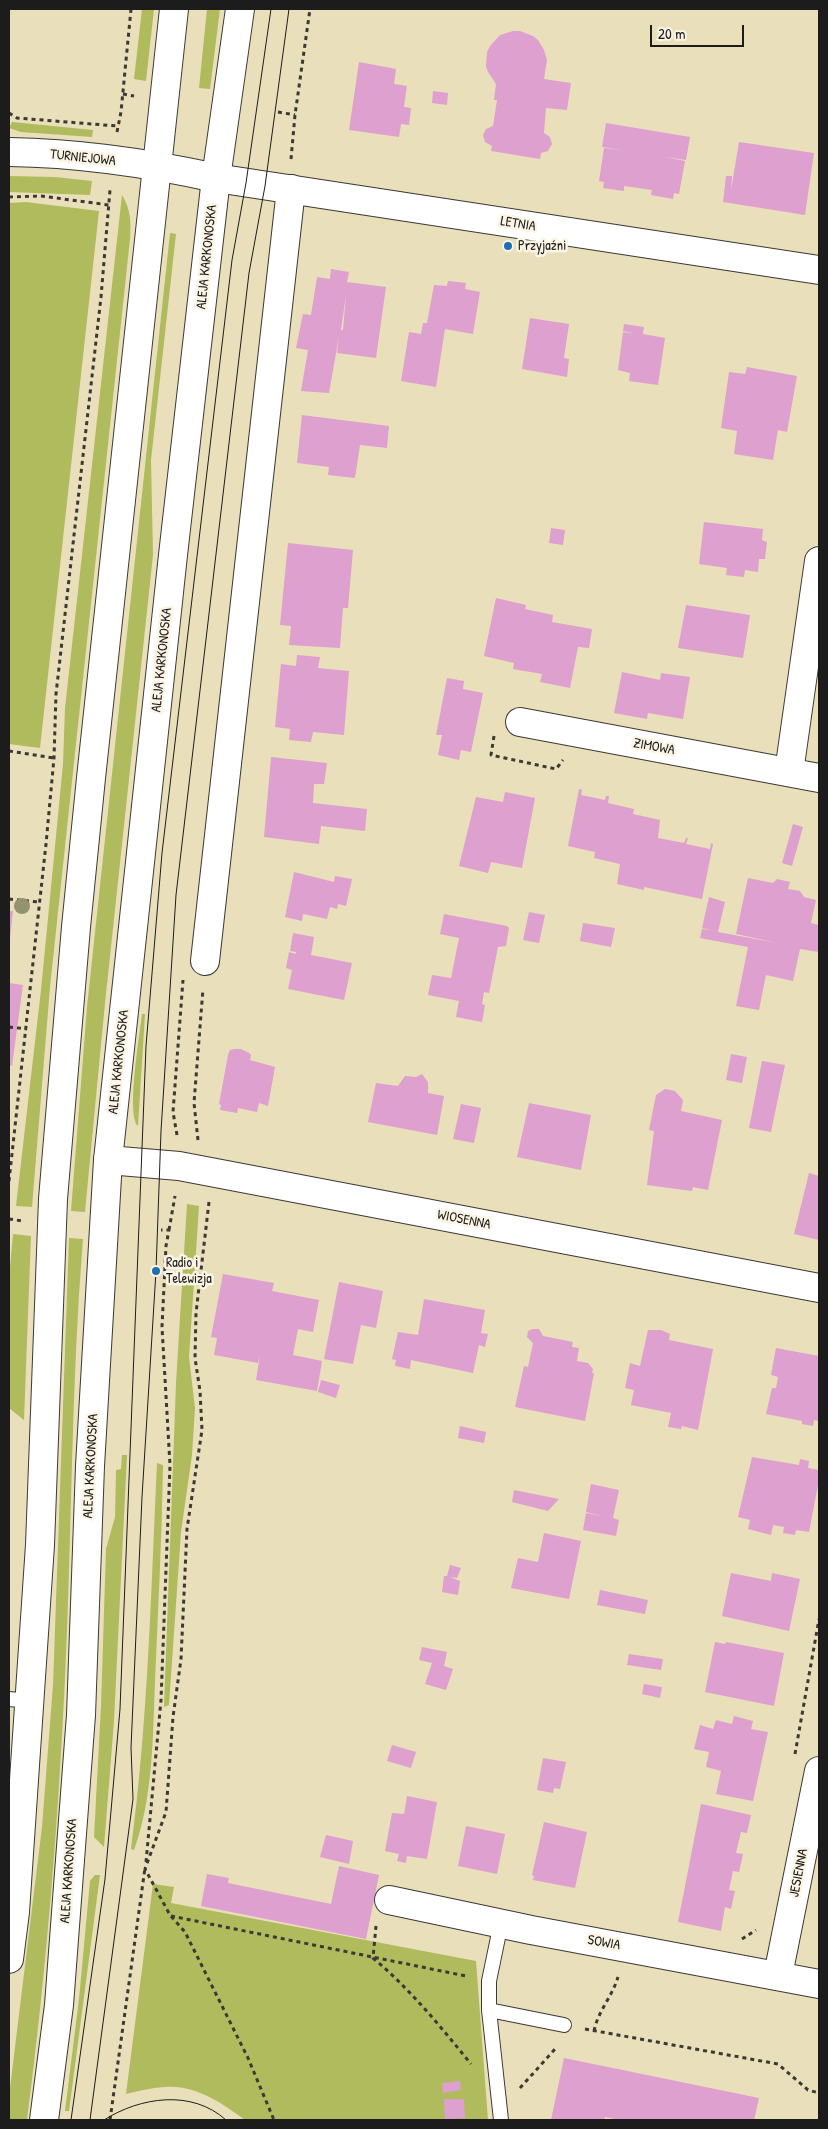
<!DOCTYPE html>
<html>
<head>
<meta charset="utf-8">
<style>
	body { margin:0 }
	#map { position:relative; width:828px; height:2129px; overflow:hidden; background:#e9dfbb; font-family:"Patrick Hand",sans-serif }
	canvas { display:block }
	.frame { position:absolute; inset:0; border:10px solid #1c1c1c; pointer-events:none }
	.scale { position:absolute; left:650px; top:25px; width:94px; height:22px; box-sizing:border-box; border:2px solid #1c1c1c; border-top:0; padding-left:6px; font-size:15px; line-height:18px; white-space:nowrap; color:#1c1c1c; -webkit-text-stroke:4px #fcf5e5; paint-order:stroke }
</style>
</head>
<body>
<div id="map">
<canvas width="828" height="2129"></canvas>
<div class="frame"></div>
<div class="scale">20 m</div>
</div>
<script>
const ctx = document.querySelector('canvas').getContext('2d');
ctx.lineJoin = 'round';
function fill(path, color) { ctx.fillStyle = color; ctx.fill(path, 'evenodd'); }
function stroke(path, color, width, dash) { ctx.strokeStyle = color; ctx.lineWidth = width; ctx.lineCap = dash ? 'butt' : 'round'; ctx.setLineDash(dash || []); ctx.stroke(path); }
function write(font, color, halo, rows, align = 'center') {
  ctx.font = font + ' "Patrick Hand",sans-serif'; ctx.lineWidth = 5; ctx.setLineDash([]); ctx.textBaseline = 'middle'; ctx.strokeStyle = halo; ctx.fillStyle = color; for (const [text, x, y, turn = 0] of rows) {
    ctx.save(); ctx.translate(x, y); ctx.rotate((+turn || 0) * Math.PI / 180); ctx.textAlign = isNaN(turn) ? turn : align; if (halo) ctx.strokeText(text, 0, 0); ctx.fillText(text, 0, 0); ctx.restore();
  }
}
fill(new Path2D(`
	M142,9H154L146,81L134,79Z
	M207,9H220L210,89L199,88Z
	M12,122L93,130L92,137L21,132L9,128Z
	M9,176L55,177L92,181L90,195L9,192Z
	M122,195C131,210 131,222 130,239L50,987L32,1207L16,1206L41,990L63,764L65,708Z
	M26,202L99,211L40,748L9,744V203Z
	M170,233L176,234L151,460L153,555L105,1003L85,1212L71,1211L87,1007Z
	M142,1014H145L138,1126C126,1115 140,1033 142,1014Z
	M187,1204L199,1206L189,1357L195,1408L192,1455L181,1532L169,1705L164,1707L176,1383Z
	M13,1234L31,1236L24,1420L9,1408V1278Z
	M69,1238L83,1239C71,1385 72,1532 65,1678C58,1826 46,1974 27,2120H9V2096L42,1827L53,1685Z
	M122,1455H127L114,1721L104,1847L94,1837L101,1706L106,1549L115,1517L116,1470L121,1469Z
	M157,1463L163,1465C162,1537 158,1609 155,1681C153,1735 153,1799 134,1850L131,1849C148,1721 151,1592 157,1463Z
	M95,1875H100L69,2111H65L79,1999L90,1881Z
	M153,1884L174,1887L171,1903L476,1961L488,2120H245C222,2103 195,2084 164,2087C151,2088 138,2091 126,2094Z`), '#afbb5d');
fill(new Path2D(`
	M513,31H520L533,36L538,40L544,50L547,60L544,79L571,83L567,110L546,108L544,133L550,137L552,144L548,151L541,153L540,159L491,151L492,146L485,142L483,135L486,129L493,126L497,100H494L496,84L488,72L486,66L487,52L490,46L500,35Z
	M359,62L396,69L394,84L407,86L404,107L411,108L409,125L401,124L399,137L349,130Z
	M433,91L448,93L447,105L432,103Z
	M606,123L690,137L686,160L665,157L685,161L679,194L674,193L673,199L651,195L652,190L624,186V191L603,188L604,182L599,181L604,148L623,150L602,147Z
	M739,142L814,153L805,215L723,202L726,176H732L731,190Z
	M331,269L349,272L347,282L386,287L376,358L337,353L339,336L329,393L301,391L308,350L296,348L303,314L311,315L317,277L330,279ZM346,295L343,330H341Z
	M448,281L466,283L465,289L480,292L473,334L445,329L436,387L401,381L409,332L421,334L423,323H427L434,285L447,286Z
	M530,318L569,324L564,358L569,359L567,377L522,369Z
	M624,324L644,327L643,334L665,338L658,385L629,381L630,373L618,370L623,332L635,334L623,331Z
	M747,367L797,376L787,432L778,430L773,460L734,454L737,431L721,428L729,372L745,374Z
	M302,415L389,426L387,448L360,445L355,478L328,475L329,467L297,463Z
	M704,522L763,529L762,540L767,542L765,559H759L758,572L745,570L744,577L726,575L727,568L699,564Z
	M551,528L565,530L563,545L549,543Z
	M288,543L353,550L348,608H343L340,648L289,645L291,626L280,625Z
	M496,598L526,605L525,609L553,615L552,622L592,629L589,648L578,647L570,688L540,682L542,674L513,669L514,663L484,656Z
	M686,605L750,615L743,658L678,648Z
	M297,655L320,657L318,668L349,671L344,735L313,732L311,742L289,740L290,729L275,727L281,664L296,666Z
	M622,672L660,680L661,673L690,677L683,719L648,713L647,719L614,713Z
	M447,678L464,681L463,689L483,693L471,752L461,750L459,760L438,755L442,735H436Z
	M271,757L327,763L324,784H314L313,803L367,809L365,831L321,826L319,844L264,837Z
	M579,789L582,790L581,795L605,800L606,796H609L608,803L634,809L633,814L660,820L658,838L684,843L686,838H688L686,844L710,849L711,843L713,844L702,899L644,887V890L617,884L620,864L594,858L595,852L568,846Z
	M505,792L535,798L522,868L491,862L488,873L459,866L476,797L503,802Z
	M793,824L803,827L792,866L782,863Z
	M294,872L334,882L335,876L352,879L346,906L338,904L337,909L330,907L327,919L303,914L302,921L285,917Z
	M748,878L773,883L777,879L790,882L788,889L800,891L804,897L816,900L811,923L819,925V952L800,949L793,981L766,975L759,1010L736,1006L748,947L700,938L702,929L712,930L702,928L709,897L725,902L718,932L777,943L736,934Z
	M9,911H13L10,939H9Z
	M529,912L545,915L539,943L523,940Z
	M444,914L507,926L509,928L506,946L498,947L489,993L484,992L482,1004L485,1005L482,1022L456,1017L459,1001L428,995L432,975L451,978L459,938L440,934Z
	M583,923L615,928L611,947L580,941Z
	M293,933L314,937L311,955L352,963L344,1000L288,989L292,970L286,968L289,952L296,954V952L290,951Z
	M9,983L23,985L12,1066L9,1065Z
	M235,1049H241L249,1053L251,1055L250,1060L275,1067L268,1106L259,1103L257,1112L238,1108L237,1113L220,1110L221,1105L219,1104L228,1055L230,1050Z
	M731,1054L747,1057L742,1083L726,1080Z
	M762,1061L785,1065L771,1132L749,1128Z
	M422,1074L428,1082V1093L444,1096L437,1135L368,1122L376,1083L398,1086L405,1076L416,1077Z
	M665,1089L675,1091L683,1100L681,1111L722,1120L708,1190L693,1187L692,1191L647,1185L654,1131L649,1130L656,1095Z
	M529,1103L591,1115L581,1170L517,1157Z
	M461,1104L481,1108L474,1143L453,1139Z
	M809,1173L819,1176V1240L794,1234Z
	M223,1274L274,1283L272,1291L319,1300L313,1332L298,1329L293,1355L322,1361L317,1391L256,1380L260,1355L258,1363L214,1355L217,1338L211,1337Z
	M339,1282L383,1291L376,1328L361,1325L353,1364L324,1359Z
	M424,1299L485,1310L481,1333L488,1334L485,1347L479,1345L473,1373L411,1360L410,1369L395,1366L396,1360L392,1359L398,1332L418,1335Z
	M533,1329H539L543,1336L573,1342L572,1347L579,1348L577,1361L588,1363L593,1369L592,1373H594L585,1421L515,1407L524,1366L528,1367L533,1343L527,1337L528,1331Z
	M648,1330H661L670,1334L669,1340L713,1349L698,1430L682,1426L681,1429L668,1427L671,1413L631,1405L634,1390L625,1388L630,1363L640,1366Z
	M776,1348L819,1356V1421L814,1420L813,1426L802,1424V1421L766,1414L772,1388H776L778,1377L771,1375Z
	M321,1380L340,1385L336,1398L318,1392Z
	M460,1426L486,1432L484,1443L458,1438Z
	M752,1457L799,1465L800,1459L809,1461L808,1468L819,1470V1480L809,1532L796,1530L795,1535L783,1533L784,1527L773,1525L771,1535L748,1529L750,1520L738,1517Z
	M591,1484L619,1490L613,1518L619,1520L616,1536L583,1530L586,1513L603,1516L586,1512Z
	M514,1490L559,1499L548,1511L512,1502Z
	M544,1533L581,1541L569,1599L511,1588L518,1558L538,1562Z
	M450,1565L461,1568L457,1578L450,1577L460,1581L458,1595L442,1592L444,1576H447Z
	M731,1573L771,1581L772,1573L800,1579L789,1631L722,1616Z
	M600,1590L648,1600L645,1614L597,1605Z
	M715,1642L725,1644L726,1642L784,1653L774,1706L705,1692Z
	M422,1647L447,1652L444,1666L453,1669L446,1690L425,1684L432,1663L419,1660Z
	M629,1654L663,1659L661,1670L627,1665Z
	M644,1684L662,1687L660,1698L642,1694Z
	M734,1716L753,1721L751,1729L768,1732L753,1801L716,1794L721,1771L706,1767L709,1752L694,1749L700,1725L713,1729L716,1720L732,1724Z
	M392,1745L416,1752L411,1768L387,1761Z
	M543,1758L566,1762L560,1789L554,1788L553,1793L537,1790Z
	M407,1796L437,1802L427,1859L407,1856L406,1863L397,1861L399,1854L385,1851L392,1813L404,1814Z
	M701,1804L751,1815L747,1833L741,1832L736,1853L743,1854L739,1872L733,1871L729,1890L735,1891L731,1909L725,1907L721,1931L678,1922Z
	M544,1822L587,1832L575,1888L533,1880L534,1876L532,1875Z
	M466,1826L505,1834L497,1874L458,1866Z
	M326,1835L353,1841L349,1864L320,1857Z
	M339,1866L379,1875L366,1939L201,1906L207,1874L229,1878L228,1883L331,1904Z
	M564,2058L759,2098L754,2120H619L605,2117L604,2120H551Z
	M460,2081L461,2090L443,2093L442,2083Z
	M444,2099H464L465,2118L445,2119Z`), '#dea0ce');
const lane = new Path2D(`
	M9,1699L30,1701
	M501,1923L489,1981V2010L501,2120
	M489,2010L564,2025`);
const street = new Path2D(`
	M520,722L819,778
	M789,772L819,561
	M205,961L291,189
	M108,1160L179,1166L819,1288
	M389,1900L531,1930L819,1984
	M778,1975L819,1771`);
const secondary = new Path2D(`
	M9,152C78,153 148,163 216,178L819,270`);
const primary = new Path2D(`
	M9,1959L15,1912L40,1545L53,1199L76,927L91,778L174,9
	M44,2120L59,2005L81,1715L90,1466L108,1160L173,555L216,178L240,9`);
stroke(lane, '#3b3934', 16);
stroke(street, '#3b3934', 30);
stroke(secondary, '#3b3934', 30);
stroke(primary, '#3b3934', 30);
stroke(new Path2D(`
	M123,94L134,96
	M278,112L295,115
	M9,113L17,118L117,126
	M117,132L121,112L131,9
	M291,159L295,115L310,9
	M9,197L41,196L109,205
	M494,736L491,755L556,769L563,760
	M9,751L54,758
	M9,899L39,902
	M9,1027L27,1029
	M177,1135L173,1112L183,980
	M198,1140L194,1103L203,989
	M9,1181L46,844L54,758L56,694L101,297L110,190
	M209,1202L196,1313L195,1358L200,1391L202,1430L187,1529L181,1659L173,1717L166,1812L145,1869L170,1915L185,1932L248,2058L274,2120
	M9,1219L23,1221
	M169,1230L175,1196
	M795,1754L819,1619
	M146,1862L161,1700L170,1465L162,1327L166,1246L169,1230H161
	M171,1916L466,1976
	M376,1926L373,1958C410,1989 440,2026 471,2064
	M742,1939L756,1930
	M585,2029L778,2064L808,2090L819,2093
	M594,2031C598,2011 612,1997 618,1977
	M520,2088L556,2048
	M110,2120L145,1868`), '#3b3934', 3, [4, 4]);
stroke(lane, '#fff', 14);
stroke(street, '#fff', 28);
stroke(secondary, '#fff', 28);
stroke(primary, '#fff', 28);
stroke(new Path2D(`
	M71,2120L105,1879L120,1709L146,1046L162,853L232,260L246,183L271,9
	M90,2120L133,1799L131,1748L142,1497L156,1271L161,1131L176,895L249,273L265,186L289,9
	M104,2120C140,2097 192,2089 226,2120`), '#1c1c1c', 1);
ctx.fillStyle = '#949370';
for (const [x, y] of [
	[22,906]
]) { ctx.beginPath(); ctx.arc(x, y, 8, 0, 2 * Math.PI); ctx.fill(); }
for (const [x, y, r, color] of [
	[508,246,5,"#1f6fb2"],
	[156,1271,5,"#1f6fb2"]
]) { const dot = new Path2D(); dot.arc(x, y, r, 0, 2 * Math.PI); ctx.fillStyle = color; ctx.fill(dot); stroke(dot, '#fcf5e5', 2); }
write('14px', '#1c1c1c', '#fcf5e5', [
	["TURNIEJOWA",83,158,6],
	["LETNIA",518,224,9],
	["ALEJA KARKONOSKA",207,257,-84],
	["ALEJA KARKONOSKA",162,660,-84],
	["ZIMOWA",654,747,10],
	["ALEJA KARKONOSKA",119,1062,-84],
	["WIOSENNA",464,1220,11],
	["ALEJA KARKONOSKA",91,1466,-87],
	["ALEJA KARKONOSKA",69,1871,-86],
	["JESIENNA",799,1873,-79],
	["SOWIA",604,1943,10]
]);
write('14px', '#1c1c1c', '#fcf5e5', [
	["Przyjaźni",518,246],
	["Radio i",166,1263],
	["Telewizja",166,1279]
], 'left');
</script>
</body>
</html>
